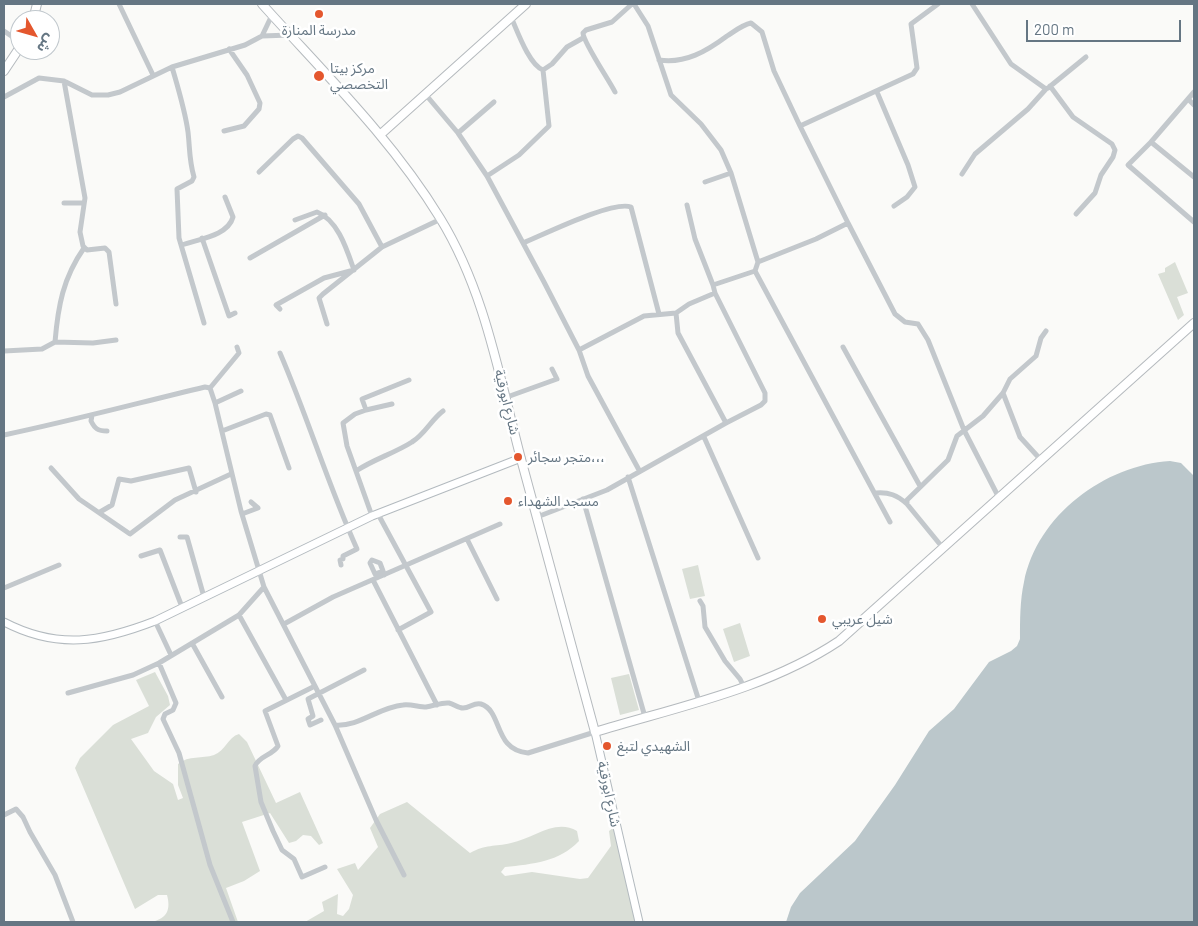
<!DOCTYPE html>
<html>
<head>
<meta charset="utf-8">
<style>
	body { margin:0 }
	#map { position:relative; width:1198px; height:926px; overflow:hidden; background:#fafaf8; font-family:Barlow,"Noto Sans Arabic",sans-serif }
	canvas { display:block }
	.frame { position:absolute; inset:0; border:5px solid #657683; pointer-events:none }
	.north { position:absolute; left:10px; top:10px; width:50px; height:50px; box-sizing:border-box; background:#fff; border:1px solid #c1c8cd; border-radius:50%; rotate:128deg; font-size:14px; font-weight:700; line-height:20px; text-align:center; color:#657683 }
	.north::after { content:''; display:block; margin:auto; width:18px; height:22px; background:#e4572e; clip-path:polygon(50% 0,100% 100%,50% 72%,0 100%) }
	.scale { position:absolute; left:1026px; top:20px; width:155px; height:22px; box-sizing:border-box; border:2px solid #657683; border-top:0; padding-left:6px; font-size:15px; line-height:18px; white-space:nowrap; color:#657683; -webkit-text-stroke:4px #fff; paint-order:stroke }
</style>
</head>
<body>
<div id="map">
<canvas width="1198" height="926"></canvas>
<div class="frame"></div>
<div class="north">ش</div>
<div class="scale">200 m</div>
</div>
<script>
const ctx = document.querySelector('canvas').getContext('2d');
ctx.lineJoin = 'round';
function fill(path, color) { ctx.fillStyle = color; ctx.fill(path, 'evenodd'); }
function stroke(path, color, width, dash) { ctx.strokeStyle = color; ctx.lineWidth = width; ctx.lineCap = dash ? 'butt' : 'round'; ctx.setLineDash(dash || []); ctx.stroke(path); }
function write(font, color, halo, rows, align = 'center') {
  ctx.font = font + ' Barlow,"Noto Sans Arabic",sans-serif'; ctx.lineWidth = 5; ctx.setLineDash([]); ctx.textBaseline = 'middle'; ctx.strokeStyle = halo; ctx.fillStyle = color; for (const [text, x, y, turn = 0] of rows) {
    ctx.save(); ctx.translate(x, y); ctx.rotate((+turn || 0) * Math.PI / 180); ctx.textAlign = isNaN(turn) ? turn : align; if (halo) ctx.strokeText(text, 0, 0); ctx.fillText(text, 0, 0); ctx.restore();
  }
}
fill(new Path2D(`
	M1175,262L1188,293L1177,297L1184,315L1178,320L1158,274L1165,272V268Z
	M698,565L705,596L690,599L682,569Z
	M740,623L750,656L734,662L723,629Z
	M155,672L168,696L170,705L156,717L148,733L131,739L154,771L173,784L178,800L183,798L178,785V764C189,755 202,759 214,755C225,751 228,737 239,734L247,742L276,803L300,792L323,843L319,845L311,836L303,835L296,841L289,843L270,813L242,822L260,871L244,881L226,888L238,922H152C167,918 171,910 167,895H158L135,909L75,768L80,758L113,725L149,706L136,680Z
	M629,674L639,710L620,715L611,678Z
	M407,802L470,853C486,844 494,847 511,843C533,839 555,818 577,831L579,841C559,862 533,864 505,867L501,872L505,876L532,872L580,879L588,878L611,846L609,831L616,826L639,922H305L324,911L322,902L338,894L337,914L343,916L349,909L353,895L337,869L355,863L358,870L378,847L370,828L380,814Z`), '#dadfd7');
fill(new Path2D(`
	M1170,461L1181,463L1194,476V922H786L791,907L800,893L855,841L895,785L929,731L954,709L989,662L1011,651L1017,646L1020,639C1020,620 1020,600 1024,582C1037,515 1105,465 1170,461Z`), '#bbc7cb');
const secondary = new Path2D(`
	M4,622C58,650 101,642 155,621L372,516L521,458
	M595,732L639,922`);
const primary = new Path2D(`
	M262,4C324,73 391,138 440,218C485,291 499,376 521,459C545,550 570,641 595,732C677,707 767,689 839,641L1194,323
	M33,20L37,4
	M4,71L20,47
	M381,134L526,4`);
stroke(secondary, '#b3babf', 9);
stroke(primary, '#b5babe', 10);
stroke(new Path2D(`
	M119,4L153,75
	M4,31L20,42
	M262,36L272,15
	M659,60C685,64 707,51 727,36C735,31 742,25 751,23L762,32L774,71L800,126L913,74L917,68L911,24L938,4
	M172,67C178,88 185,110 188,132C190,149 189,160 194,177L192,181L177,189L179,238L204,323
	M543,70L552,64L567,47L583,38
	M64,81L85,198L80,232L83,246L87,250L105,248L109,252L116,304
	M1050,86L1073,117L1112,144L1115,150L1113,157L1101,175L1095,193L1076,214
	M1048,88L1086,57
	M615,92C609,80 583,42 583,33L586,30L612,22L632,4
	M877,92L908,165L915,187L907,197L894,206
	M1194,92L1151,142L1194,177
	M426,95L458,133L487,176L544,282L579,350L588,376L639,470
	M4,97L39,78L64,81L92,95H108L120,92L172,67L245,45L262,36L290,35
	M1188,99L1194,105
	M224,131L244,126L259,109L260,103L247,75L229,49
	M458,133L494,102
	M1151,142L1128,165L1194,222
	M259,172L293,139L298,136L302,138L359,204L382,247
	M962,174L975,154L1028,109L1046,89L1011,64L972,4
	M487,176L519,155L549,126L543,70C529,65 517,30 511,17
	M705,182L731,173
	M64,203H84
	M687,205L695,239L713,285
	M848,223L895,314L905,322L918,324L928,340L964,430L999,498
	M202,238L229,316L235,313
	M523,243C543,235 613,200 631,207L659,314
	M182,245C198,239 228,236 233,217L225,197
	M250,258L325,215
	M758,262L816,239L848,223L800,126
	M755,271L890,522
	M715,293L765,393V401L761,405L726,423
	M280,309L276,305L324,278L354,270C347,250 338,220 317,212L295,220
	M327,324L319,298L323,294L382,247L441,219
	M55,342C58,306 63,278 84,248
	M843,347L920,486
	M579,350L644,316L676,313
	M4,351L42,349L55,342L93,343L116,340
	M280,353C308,418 328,485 357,549L343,556V559L340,560L341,565
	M210,388L239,353L237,347
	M1003,393L1020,437L1041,460
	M507,397L557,379L552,369
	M215,403L241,391
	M366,410L392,404
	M92,415L91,421C95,429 98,431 107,431
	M222,431L266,414L270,415L289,468
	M4,435C71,421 138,403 205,387L210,388L215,403L241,511L264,587L335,725L376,820L404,875
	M704,437L758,558
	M51,468L79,499L130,534L175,500L231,474
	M356,471C374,459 395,453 412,442C425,434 431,420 443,411
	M628,477L699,701
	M876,493C889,492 897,495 907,504
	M583,499L645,717
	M100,512L112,505L119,479L131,481L189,468L196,492
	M242,514L258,508L251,502
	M378,514L431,612L398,630
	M372,516L347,446L343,423L355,414L366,410L362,399L409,380
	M537,517L607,490L726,423L678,333L676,313L689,304L715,293L713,285L755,271L758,262L731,173L721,150L701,124L671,95L648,26L634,4
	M180,537H187L204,597
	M467,539L497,599
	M943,548L907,504V500L948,460L957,436L983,416L1003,393L1010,379L1036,356L1041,338L1046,331
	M141,556L160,550L182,607
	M383,571L380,563L372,560L370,563L375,574L383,571L384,575
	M373,580L437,705
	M4,588L59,565
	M700,601L703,606L705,627L725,661L740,679L744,687
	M239,615L286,700
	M155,621L171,655
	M284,624L333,597L500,524
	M192,643L222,697
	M159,663L176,703L173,710L165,714L163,719L179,753L210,865L233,922
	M315,686L265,711L278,746C273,755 259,756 255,766L261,802L273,831L282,850L294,859L302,877L325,867
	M68,693L133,675L159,663L239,615L264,587
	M321,720L310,725L308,719L313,716L308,699L364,670
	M335,725C359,727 379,707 403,705C411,704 419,707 426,707C434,706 442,702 449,703C454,704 458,708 463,708C470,708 474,702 481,704C503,711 493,750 528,753L595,732
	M4,815L16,809L23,817L30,832L55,875L73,922`), '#c3c8cc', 5);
stroke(secondary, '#fff', 7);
stroke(primary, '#fff', 8);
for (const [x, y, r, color] of [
	[319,14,5,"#e4572e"],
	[319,76,6,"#e4572e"],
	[518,457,5,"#e4572e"],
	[508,501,5,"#e4572e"],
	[822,619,5,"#e4572e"],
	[607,746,5,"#e4572e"]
]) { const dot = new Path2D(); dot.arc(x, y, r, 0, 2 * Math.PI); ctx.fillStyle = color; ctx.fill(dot); stroke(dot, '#fff', 2); }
write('14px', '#657683', '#fff', [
	["مدرسة المنارة",319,30,"center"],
	["مركز بيتا",330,68],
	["التخصصي",330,84],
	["متجر سجائر،،،",528,457],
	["مسجد الشهداء",518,501],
	["شيل عريبي",832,619],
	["الشهيدي لتبغ",617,746]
], 'left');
write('14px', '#657683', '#fff', [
	["شارع ابورقية",507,402,76],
	["شارع ابورقية",609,794,78]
]);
</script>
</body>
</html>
